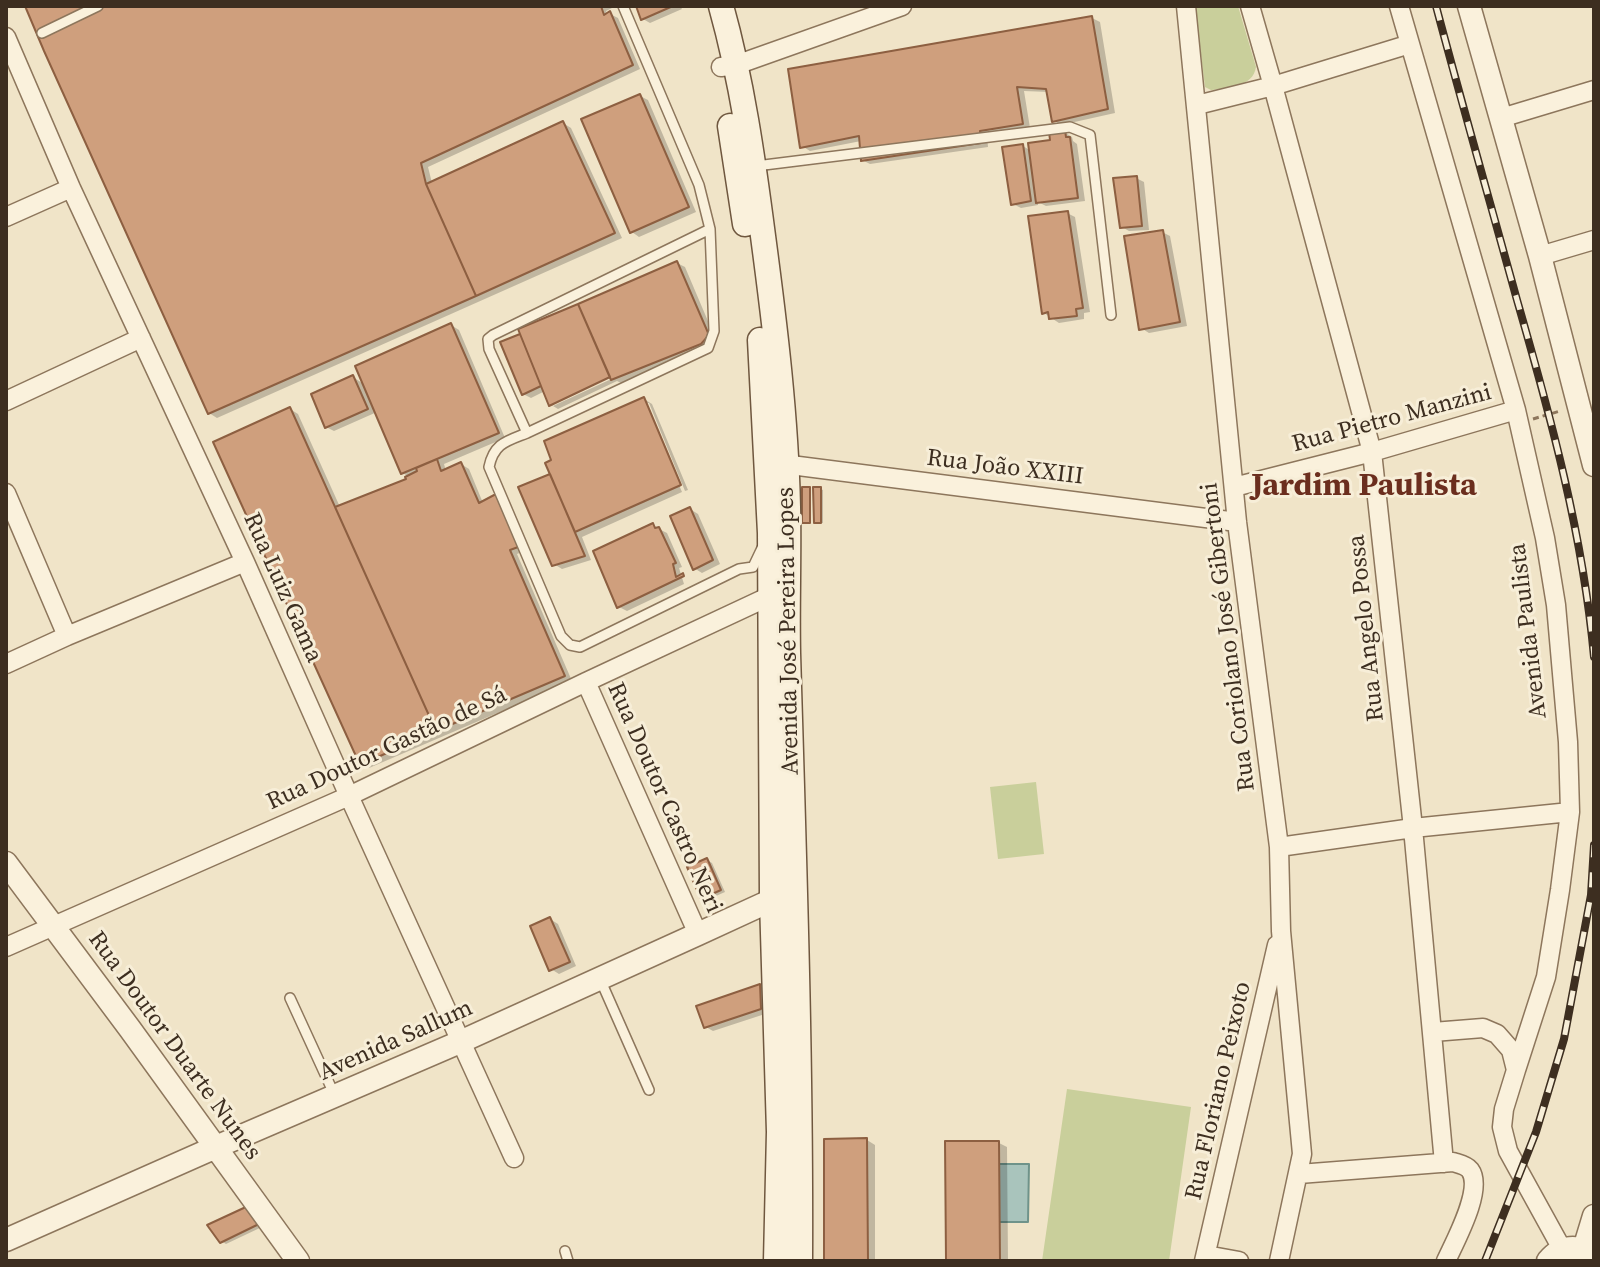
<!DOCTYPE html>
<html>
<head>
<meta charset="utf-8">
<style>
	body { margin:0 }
	#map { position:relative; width:1600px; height:1267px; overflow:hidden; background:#f0e4c8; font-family:"Source Serif 4",serif }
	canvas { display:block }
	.frame { position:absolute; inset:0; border:8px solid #3d2e20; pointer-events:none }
</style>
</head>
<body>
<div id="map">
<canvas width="1600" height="1267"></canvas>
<div class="frame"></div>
</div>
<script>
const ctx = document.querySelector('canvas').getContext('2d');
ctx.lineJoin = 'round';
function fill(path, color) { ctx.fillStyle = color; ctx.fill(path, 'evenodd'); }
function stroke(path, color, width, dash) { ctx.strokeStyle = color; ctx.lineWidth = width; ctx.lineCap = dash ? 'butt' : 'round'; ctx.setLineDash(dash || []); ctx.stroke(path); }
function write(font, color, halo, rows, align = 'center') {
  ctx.font = font + ' "Source Serif 4",serif'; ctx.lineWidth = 6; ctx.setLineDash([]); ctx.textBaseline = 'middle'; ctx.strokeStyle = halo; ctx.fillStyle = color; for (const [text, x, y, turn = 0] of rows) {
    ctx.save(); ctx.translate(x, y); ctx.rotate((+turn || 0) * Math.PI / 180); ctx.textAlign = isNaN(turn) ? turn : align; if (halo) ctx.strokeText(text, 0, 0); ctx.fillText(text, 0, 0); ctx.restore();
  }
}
fill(new Path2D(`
	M1195,6H1238L1256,67C1253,87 1228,88 1211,90L1205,87Z
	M1036,782L1044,854L998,859L990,787Z
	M1067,1089L1191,1107L1169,1261H1042Z`), '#c9cf9b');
const water = new Path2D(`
	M998,1164H1029L1028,1222H998Z`);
fill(water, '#a9c4bc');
stroke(water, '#6f938a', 2);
fill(new Path2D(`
	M27,6H611L612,8L606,11L608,15L610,14L618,18L640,69L428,167L432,183L563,123L571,128L622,238L217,418L209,413Z
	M638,6H680L682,9L650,23L643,19Z
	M1092,18L1100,22L1115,113L1061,125L1053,120L1049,92L1024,91L1030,128L987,135L988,147L870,164L862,160L861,141L810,151L802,146Z
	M640,96L648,100L696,212L639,237L632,232Z
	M1064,132L1072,137L1073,141L1077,144L1085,201L1046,206L1038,202V205L1021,208L1013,204L1023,146L1031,151L1052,142Z
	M1136,178L1144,182L1149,230L1129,231L1122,227Z
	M1067,213L1075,217L1090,312L1084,313V319L1059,323L1044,313Z
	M1162,232L1170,236L1187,326L1149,333L1141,328Z
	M677,263L685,267L716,340L709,348L621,383L617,381L558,409L553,406L620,375L618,371L553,402V406L551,404L545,391L531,398L523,394L502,343Z
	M451,325L459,330L505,438L444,464L446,471L461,464L469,469L483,503L527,550L517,554L572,681L369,768L361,763L290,409L298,414L340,507L408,480L409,477L403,473L377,412L334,431L326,427L353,377L365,385Z
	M644,399L652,404L688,490L685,491L649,403H644L682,492L582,537L591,560L562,569L554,564L552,475Z
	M821,489L823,490V523H817L816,522Z
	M690,509L698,514L720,564L702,573L694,568Z
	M653,526L667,533L682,567L679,568L684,584L627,611L619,607Z
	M707,860L712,863L725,892L707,900L702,898Z
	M550,919L558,924L576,966L559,974L551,969Z
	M759,986L767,990L768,1013L713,1031L706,1027Z
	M867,1140L875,1145V1261H826Z
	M999,1143L1007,1147L1008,1261H948Z
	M247,1208L264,1226L226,1244L221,1241Z`), '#0003');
const building = new Path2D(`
	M25,6H601L604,15L610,11L633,65L421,163L426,184L476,296L208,414L44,51Z
	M636,6H673L641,20Z
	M1092,16L1108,109L1052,122L1046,89L1017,87L1023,124L980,131L981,143L861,161L859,136L800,148L788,69Z
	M640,94L689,207L630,233L581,119Z
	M563,121L615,233L476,296L426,184Z
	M1065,130L1066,137H1070L1078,198L1036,203L1028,143L1050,140L1049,132Z
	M1023,144L1031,201L1011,205L1002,147Z
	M1137,176L1142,226L1120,228L1113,178Z
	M1068,211L1083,308L1076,309L1077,316L1049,319L1048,312L1042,314L1028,216Z
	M1163,230L1180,322L1139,330L1124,236Z
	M677,261L709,335L701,344L611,380L578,304Z
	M578,304L610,377L549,406L518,329Z
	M451,323L499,433L401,474L355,366Z
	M520,334L541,386L522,395L500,342Z
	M353,375L368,409L325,428L311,394Z
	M644,397L681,485L575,532L545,463L551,460L544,441Z
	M290,407L436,731L360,765L213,442Z
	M437,459L441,471L461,462L479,503L496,494L521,546L510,550L565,676L436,731L335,507L406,479L405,477L417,471L416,468Z
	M550,474L585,556L552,566L518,487Z
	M802,487H810V523H802Z
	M813,487H821V523H814Z
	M690,507L713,560L693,570L670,516Z
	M653,523L655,528L659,527L676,563L673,564L676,577L683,573L684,576L617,608L593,551Z
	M707,858L721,890L701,899L687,867Z
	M550,917L570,962L549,971L530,926Z
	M760,984L761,1009L704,1028L696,1006Z
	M867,1138L868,1261H824V1139Z
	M945,1141H999L1000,1261H946Z
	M248,1206L261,1223L220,1243L207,1225Z`);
fill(building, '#cf9f7d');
stroke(building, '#8d5f41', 2);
const service = new Path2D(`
	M623,6L699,185L710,229L714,331L708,348L527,433C507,441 494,443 489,467L561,636L570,645L580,647L739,569L753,567L763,546
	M42,33L98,6
	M756,166L1070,127L1090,135L1111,315
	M527,433L489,349L488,339L493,335L710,229
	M600,979L649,1090
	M290,998L335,1096
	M565,1251L568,1261`);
const minor = new Path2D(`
	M1186,6L1237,522L1279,847L1281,931L1302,1154L1279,1261
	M1250,6L1273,86L1372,452L1413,828L1444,1163
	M1399,6L1516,410L1545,538L1556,605L1568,742L1570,812L1560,890L1546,977L1516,1070
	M6,37L71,188L245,562L349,796L514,1158
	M721,67L736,65L902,6
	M1197,105L1273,86L1410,44
	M1501,118L1594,90
	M6,217L71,188
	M1540,256L1594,240
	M6,401L141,338
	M775,463L1237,522
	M1234,487L1372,452L1516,410
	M6,493L67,636
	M6,664L67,636L245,562
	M586,682L698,934
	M1279,847L1413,828L1570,812
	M6,947L349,796L586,682L770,596L778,597
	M1433,1032L1483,1028L1497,1034L1511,1050L1516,1070L1504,1109L1502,1127L1508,1151L1562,1249
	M1299,1174L1453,1162C1459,1164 1466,1165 1470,1170C1484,1189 1455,1241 1446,1261
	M1206,1255L1239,1261
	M1204,1261L1277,945`);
const tertiary = new Path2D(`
	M1469,6L1540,256L1594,465
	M6,863L130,1029L298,1261
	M6,1240L216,1147L460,1042L698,934L772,900L782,887
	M1584,1249L1594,1216
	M1548,1261C1561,1245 1578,1245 1594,1255`);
const secondary = new Path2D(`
	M721,6C742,81 753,159 763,236C775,326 786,417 788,507C789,556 787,605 788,653C794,856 801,1058 800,1261
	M730,126L745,224
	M760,340L770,533L772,900L779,1132L776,1261`);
stroke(service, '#8d765c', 12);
stroke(minor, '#8d765c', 21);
stroke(tertiary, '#8d765c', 25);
stroke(secondary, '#6f573f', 27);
stroke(new Path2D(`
	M1533,419L1560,411`), '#8d765c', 3, [6, 4]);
stroke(service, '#faf1dc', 9);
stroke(minor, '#faf1dc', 18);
stroke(tertiary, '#faf1dc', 22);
stroke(secondary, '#faf1dc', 24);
const rail = new Path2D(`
	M1436,6C1462,104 1490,202 1517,300C1551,418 1583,535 1594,657
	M1485,1261L1536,1132L1564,1039L1591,895L1594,845`);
stroke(rail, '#3d2e20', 8);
stroke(rail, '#f7eed8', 5, [15]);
write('24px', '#3d2e20', '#f7eed8', [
	["Rua Pietro Manzini",1392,419,-15],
	["Rua João XXIII",1005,468,7],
	["Rua Luiz Gama",282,588,66],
	["Rua Angelo Possa",1367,628,-96],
	["Avenida José Pereira Lopes",789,631,-91],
	["Avenida Paulista",1529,631,-97],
	["Rua Coriolano José Gibertoni",1229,637,-97],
	["Rua Doutor Gastão de Sá",387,749,-25],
	["Rua Doutor Castro Neri",664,798,66],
	["Avenida Sallum",396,1041,-24],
	["Rua Doutor Duarte Nunes",174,1046,54],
	["Rua Floriano Peixoto",1219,1091,-77]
]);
write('bold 32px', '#6b2e1e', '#f7eed8', [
	["Jardim Paulista",1364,487]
]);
</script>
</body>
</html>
